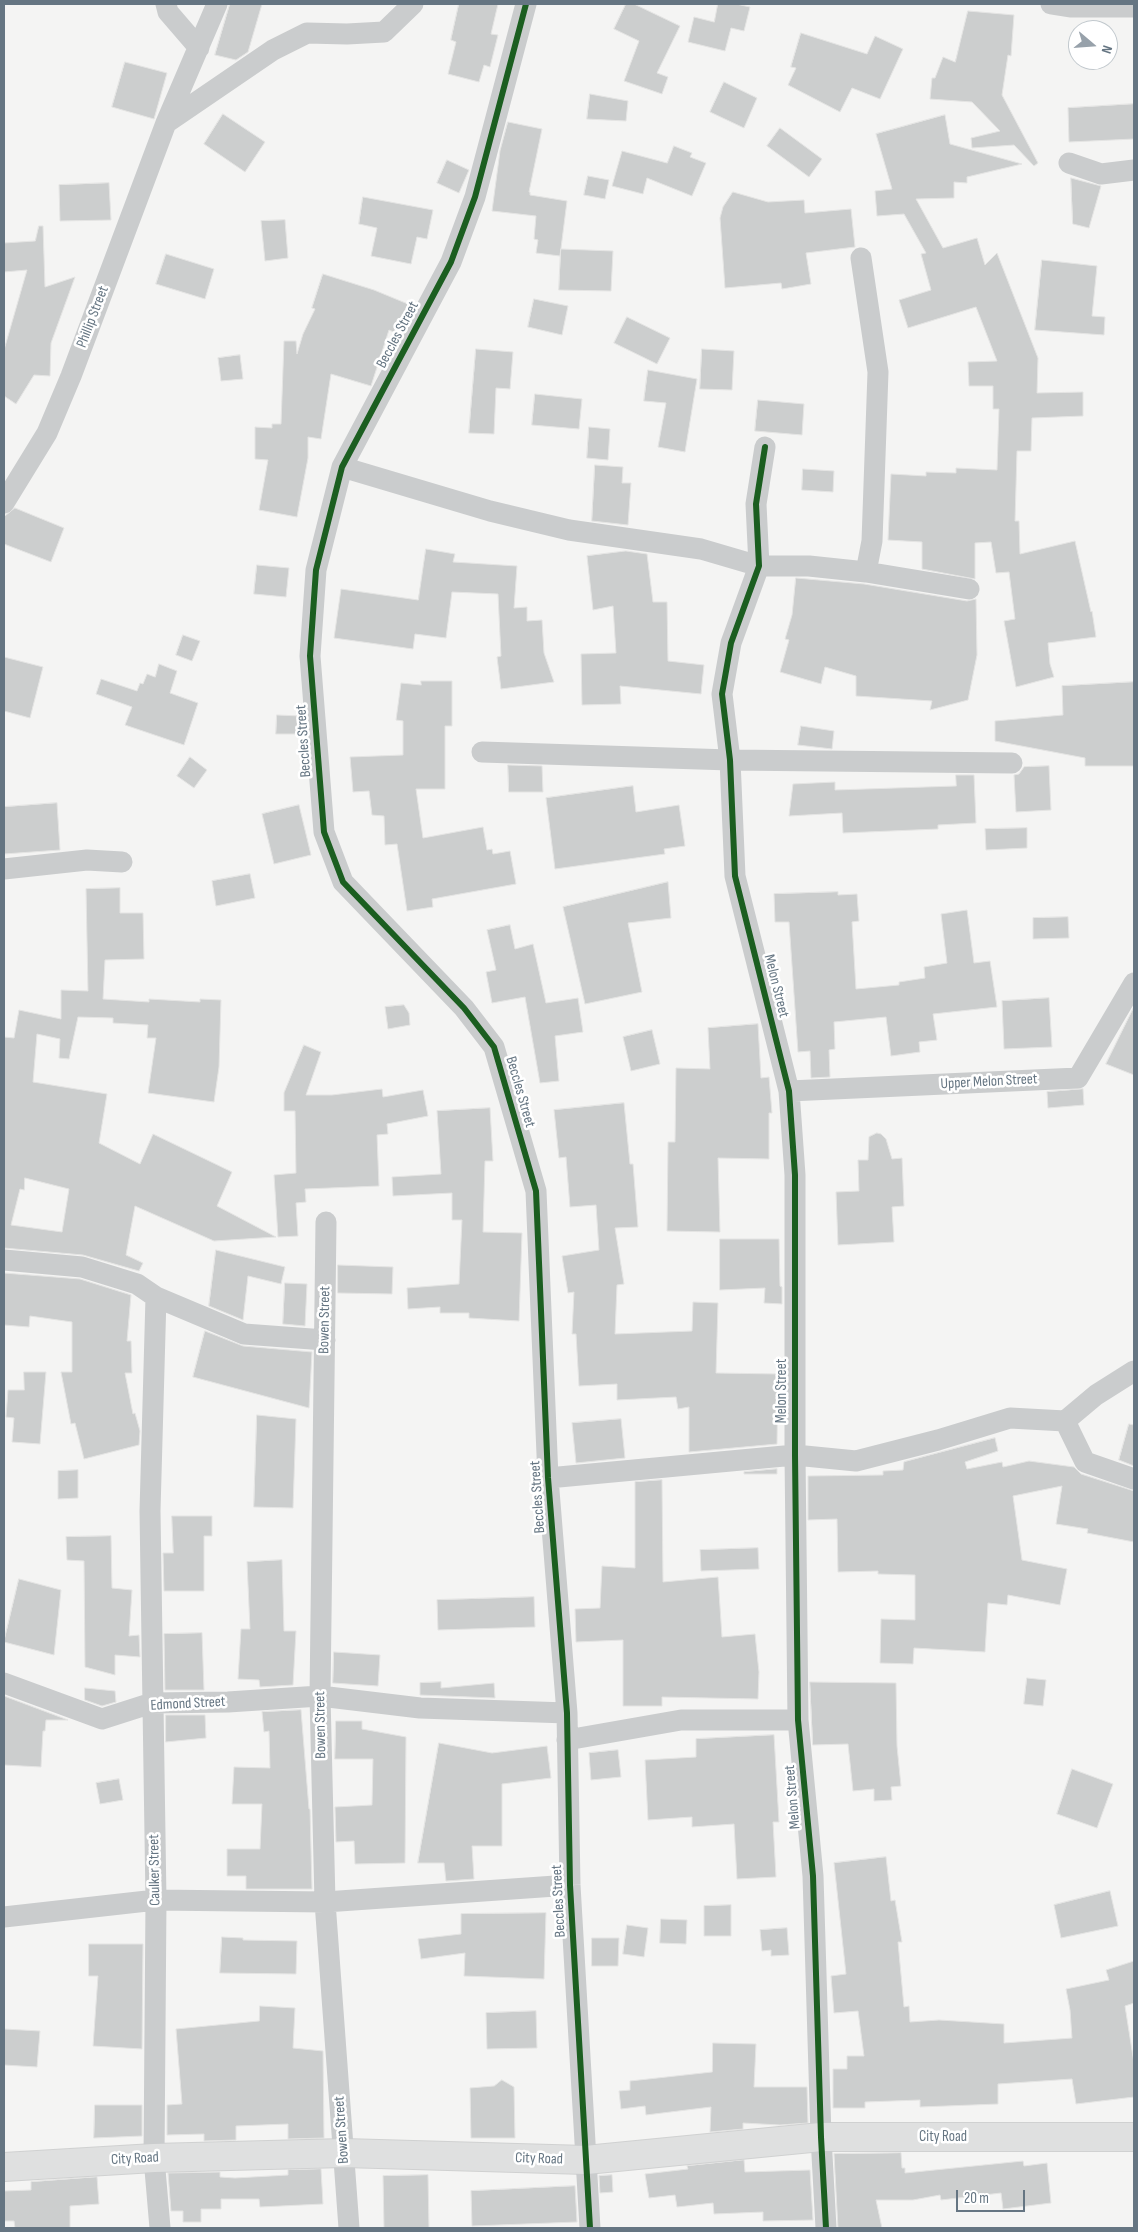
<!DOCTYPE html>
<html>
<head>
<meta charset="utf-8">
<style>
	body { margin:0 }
	#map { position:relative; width:1138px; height:2232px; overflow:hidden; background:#f4f4f3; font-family:"Sofia Sans Condensed",sans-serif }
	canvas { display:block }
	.frame { position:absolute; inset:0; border:5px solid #657582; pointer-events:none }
	.north { position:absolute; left:1068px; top:20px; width:50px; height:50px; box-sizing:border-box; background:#fff; border:1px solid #c1c8cd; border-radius:50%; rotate:108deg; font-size:14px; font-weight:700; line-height:20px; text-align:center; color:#657582 }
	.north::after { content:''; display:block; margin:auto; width:18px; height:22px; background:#97a1aa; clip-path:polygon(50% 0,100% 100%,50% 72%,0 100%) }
	.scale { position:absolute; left:956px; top:2190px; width:69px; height:22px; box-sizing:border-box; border:2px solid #657582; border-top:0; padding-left:6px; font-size:15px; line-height:18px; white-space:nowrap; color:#657582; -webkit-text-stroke:4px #fff; paint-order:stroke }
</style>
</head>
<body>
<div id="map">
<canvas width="1138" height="2232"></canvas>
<div class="frame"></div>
<div class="north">N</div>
<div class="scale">20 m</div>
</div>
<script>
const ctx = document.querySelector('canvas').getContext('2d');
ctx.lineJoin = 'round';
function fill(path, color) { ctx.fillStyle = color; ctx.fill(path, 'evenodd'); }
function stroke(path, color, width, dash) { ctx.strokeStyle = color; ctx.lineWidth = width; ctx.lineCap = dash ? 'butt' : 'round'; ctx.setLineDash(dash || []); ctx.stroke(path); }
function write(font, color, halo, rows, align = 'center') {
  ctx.font = font + ' "Sofia Sans Condensed",sans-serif'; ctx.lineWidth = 5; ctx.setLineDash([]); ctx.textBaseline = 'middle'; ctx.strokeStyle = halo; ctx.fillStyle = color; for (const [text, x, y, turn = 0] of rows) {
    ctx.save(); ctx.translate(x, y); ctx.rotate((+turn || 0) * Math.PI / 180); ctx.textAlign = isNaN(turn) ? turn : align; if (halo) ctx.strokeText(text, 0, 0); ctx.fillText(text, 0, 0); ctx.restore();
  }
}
const building = new Path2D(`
	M230,4H262L248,52L236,60L215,55Z
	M459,4H498L491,34L498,35L490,67L484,65L479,82L448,74L456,42L451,40Z
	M626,4H634L680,26L657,73L668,77L662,94L624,81L639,41L614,29Z
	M718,4H736L750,7L744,31L731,28L725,51L688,42L694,17L714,22Z
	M968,11L1014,15L1011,56L1008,55L1002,95L1038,163L1034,166L1014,145L972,148L971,138L1000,131L972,102L930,99L932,78H935L943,57L955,62Z
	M801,33L867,54L875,36L903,49L880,99L852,88L840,112L788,85L796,68L791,67Z
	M125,62L167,73L154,119L112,107Z
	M724,82L757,98L744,128L710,112Z
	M590,94L628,101L626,121L587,119Z
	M1134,104V139L1069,142L1068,108Z
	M223,114L265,142L245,172L204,144Z
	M945,115L950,144L1022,164L967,177V183L954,182V198L916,199L943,248L977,238L985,265L997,253L1038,358L1037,393L1083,392V416L1032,418L1031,451H1017L1015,521H1019L1020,554L1075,541L1091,612L1092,611L1096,637L1048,643L1050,664L1054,677L1016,687L1004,621L1015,619L1009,572L996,573L991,542L975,543V579L922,569V542L888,540L891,474L926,476V472L956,473V468L997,470L999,409H993V386H969L968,362L997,361L976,307L908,328L899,300L931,290L921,254L926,253L904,214L877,216L875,191L892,189L876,134Z
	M508,122L542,129L529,192H530V195L567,201L560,256L536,253L538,240L534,239L536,216L492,211L500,151Z
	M780,128L822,159L809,177L767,146Z
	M674,146L692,153L690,157L706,163L692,196L647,178L643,194L612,186L622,151L667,163Z
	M447,160L469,170L459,193L437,183Z
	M588,176L609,180L605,199L584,195Z
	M1071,178L1101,186L1089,228L1073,224Z
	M109,183L111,220L60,221L59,185Z
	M733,192L768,202L804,200L805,213L851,209L855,247L806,253L811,284L782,289L781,283L725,288L720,218L723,207Z
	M363,197L433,210L427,239L417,237L411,264L371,256L377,228L359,224Z
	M285,220L288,258L265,261L261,221Z
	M39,226H43L45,287L75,277L51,343L50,376L34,375L16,404L4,396V350L27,270L4,272V243L35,241Z
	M561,249L613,251L611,291L559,290Z
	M166,254L214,269L205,299L156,284Z
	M1042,260L1097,266L1092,316L1105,317L1104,335L1035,330Z
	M323,274L374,290L408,304L396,333L389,330L371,386L331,374L321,439L308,437V458L297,517L259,510L268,460L255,459V427L272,428V424H281L284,341H296L297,354L303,334L315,309L312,308Z
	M534,299L568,306L562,335L528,327Z
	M627,317L670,338L657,364L614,343Z
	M476,349L513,352L510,389L496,388L494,434L469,433Z
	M702,349L734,351L732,390L700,389Z
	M240,355L243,379L221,381L218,358Z
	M648,370L697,379L685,452L658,447L666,403L644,401Z
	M535,394L582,399L579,429L532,425Z
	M758,400L804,404L802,435L755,431Z
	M589,427L610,429L608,460L587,458Z
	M595,465L623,467L622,483H631L628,525L592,521Z
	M803,469L834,471L833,492L802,490Z
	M15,508L64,528L51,562L4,544V517Z
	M426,549L455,554L453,562L517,566L514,608L527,607V621L542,620L544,653L554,682L501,689L497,657L501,656L498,594L452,592L446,638L415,634L413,649L334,638L341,589L418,600Z
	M626,551L647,554L653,602H667L668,661L704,665L701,694L620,686L621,704L582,705L581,654L616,653L613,606L593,610L587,556Z
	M257,565L289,568L286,597L254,594Z
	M796,578L864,584L967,601L976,599L977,655L968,700L930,710L932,701L856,696V676L825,667L821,684L780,672L789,640L785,639L792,615Z
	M183,635L200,641L192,661L176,655Z
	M4,657L43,667L30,718L4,711Z
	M159,664L177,671L170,693L198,703L184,745L125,725L132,707L96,694L101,679L137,691L140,683L143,684L147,674L155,677Z
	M421,681H452V726H445V789H416L423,838L483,827L487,850L492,849L493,854L510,851L516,884L432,899L433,907L407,911L397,844L385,845L384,816L372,815L369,791L353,792L350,757L403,755V721L396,720L401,683L421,685Z
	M1134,682V766H1085V758L995,741V721L1063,715L1062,686Z
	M277,715L301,716V734H276Z
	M801,726L834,731L832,749L798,745Z
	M190,757L207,770L194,788L177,776Z
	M508,765L542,766L543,792H509Z
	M1049,766L1051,810L1016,812L1014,775L1019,774L1024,767Z
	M956,775H974L976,823L938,825V829L843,833L842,813L789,816L793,784L835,782V790L956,786Z
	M633,786L636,812L679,805L685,846L664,849L665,854L555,869L546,798Z
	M57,803L60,850L4,854V807Z
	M299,805L311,855L274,864L262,814Z
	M1027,828V848L986,850L985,829Z
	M250,874L255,898L216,906L212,881Z
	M668,882L671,918L628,923L642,992L585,1004L563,907Z
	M120,888V913H143L144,959L105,960L103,999L149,1002V999L200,1002V999L221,1000L219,1067L214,1102L148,1093L156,1038H147L148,1025L113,1023V1018L78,1017L69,1059L59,1058L60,1039L37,1034L33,1082L107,1094L99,1143L140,1164L153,1134L232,1172L217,1206L276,1237L214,1241L135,1206L126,1255L143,1263L139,1271L83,1255L4,1248V1037L14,1038L19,1010L61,1019V990L88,991L86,889ZM25,1178L69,1189L62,1232L11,1225L20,1189L24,1190Z
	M838,892V895L857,894L859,921L852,922L856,989L899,985V982L925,978L924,967L947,963L941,914L967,910L974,963L990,961L997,1007L933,1014L937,1040L919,1042L920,1052L891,1056L886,1017L834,1022L835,1049L829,1050L830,1077L811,1078L810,1051L798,1052L789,922H775L774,894Z
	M1068,917L1069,938L1033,939V918Z
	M510,925L515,949L533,944L546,1003L578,998L583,1032L555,1036L559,1081L540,1083L525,997L492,1003L486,972L496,970L487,930Z
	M1049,998L1052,1047L1004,1049L1002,1001Z
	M404,1005L409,1013L410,1025L388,1029L385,1007Z
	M1134,1007V1075L1106,1064Z
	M758,1024L761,1078L769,1077L772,1113H769V1159L718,1158L720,1232L667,1231L668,1142H675L676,1068L710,1069L708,1028Z
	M652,1030L660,1064L631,1071L623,1037Z
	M304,1045L321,1052L306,1095H332L382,1089L383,1097L423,1090L428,1116L387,1124L388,1134L377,1135L379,1186L305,1189L306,1202L296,1203L298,1236L278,1237L274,1175L296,1173L295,1111H284V1093Z
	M1083,1089L1084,1105L1048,1108L1047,1092Z
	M624,1103L630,1164H633L638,1227L615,1228L624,1284L617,1285L615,1334L692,1331L693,1302L718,1303L716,1373L778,1374L777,1444L689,1452V1407L678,1409L676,1397L617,1400V1384L579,1386L576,1334H572L574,1292L568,1293L562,1256L599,1250L596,1205L570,1207L566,1157L559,1158L554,1110Z
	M490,1108L493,1161H485L483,1232L522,1233L519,1321L469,1318V1313H440V1307L408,1309L407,1288L459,1284L462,1220H452V1193L393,1196L392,1177L441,1174L437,1111Z
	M877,1133L881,1134L886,1139L892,1159L902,1158L904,1206L892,1207L894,1242L838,1245L836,1192L859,1191L858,1160H868L869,1137Z
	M720,1239H779L780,1286L782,1287V1304L764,1303L765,1288L720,1290Z
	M216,1250L285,1267L281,1284L248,1276L243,1320L209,1306Z
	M338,1265L393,1267L392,1294L338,1293Z
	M4,1273L80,1279L131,1295L127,1341H131L132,1373H125L133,1414L135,1413L140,1431L139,1445L84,1459L75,1423L71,1424L61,1372H72V1322L30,1316L29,1327L4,1325Z
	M285,1283L307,1284L305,1326L283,1324Z
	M205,1331L243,1346L312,1352L309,1408L193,1377Z
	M24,1372H46L40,1444L12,1442L14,1418L6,1417L8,1390H24Z
	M257,1415L296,1419L293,1508L254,1507Z
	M621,1419L625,1458L576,1463L572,1423Z
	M1129,1424L1134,1425V1466L1119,1460Z
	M995,1438L998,1451L965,1462L967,1469L1002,1462L1003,1467L1029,1461L1074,1467L1081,1474L1134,1491V1542L1087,1533L1088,1529L1056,1524L1062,1486L1013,1496L1022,1560L1067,1569L1060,1605L1008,1595L1007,1605L988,1603L985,1652L914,1648L913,1664L880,1663L881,1619L915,1620V1575L878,1574V1571L838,1572L837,1519L808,1520V1476L883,1475V1471L903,1470L904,1462Z
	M777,1469V1474H744V1472Z
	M78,1470V1498L58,1499V1471Z
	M662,1480L663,1582L718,1577L722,1637L755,1634L759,1672L758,1699L662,1697V1706H623V1640L576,1642L575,1609L600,1608L602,1566L635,1568V1482Z
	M172,1516H212V1536H204V1591H164L163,1553H173Z
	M111,1536L112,1588L132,1590L129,1636L139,1635L140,1657L115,1655V1675L85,1667L84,1561L67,1560L66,1537Z
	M758,1548L759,1569L701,1571L700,1550Z
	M282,1560L284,1631H296L293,1685L260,1687L259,1680L238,1679L241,1629H250L247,1562Z
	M19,1579L61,1590L54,1655L4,1642Z
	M534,1597L535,1627L438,1630L437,1600Z
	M202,1633L204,1690H165L164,1634Z
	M334,1652L380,1655L378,1686L333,1683Z
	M1027,1678L1046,1680L1043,1706L1024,1704Z
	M441,1682V1688L494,1683L495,1698L420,1695V1683Z
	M810,1682L896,1683L897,1746L901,1786L891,1787L892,1800L874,1801V1789L853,1791L848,1744L813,1745Z
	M85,1688L115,1691L116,1702L102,1706L85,1700Z
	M4,1696L68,1720H46L45,1731H43L41,1767L4,1765Z
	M301,1710L309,1809H310L312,1889H246V1876H227V1849H260L262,1804H232L234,1767L270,1768L269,1731L264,1732L262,1712Z
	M166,1715H205L206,1738L166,1742Z
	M336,1721H362V1729L406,1737L405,1863L355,1864L354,1841L336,1842L335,1807L372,1805L373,1759H335Z
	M774,1735L779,1822H773L776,1877L737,1879L734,1824L692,1827V1817L648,1820L645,1760L696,1757V1739Z
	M439,1743L492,1753L547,1746L551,1778L502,1784V1846H472L474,1879L446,1881L444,1863H418Z
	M618,1750L621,1777L591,1780L589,1753Z
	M1072,1769L1113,1784L1097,1828L1057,1814Z
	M119,1779L123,1800L100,1804L96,1783Z
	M886,1857L891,1901L895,1900L902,1942H898L904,2007L909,2006L910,2022L939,2020L1004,2024V2043L1072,2038L1070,2010L1066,1989L1109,1980L1106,1970L1134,1961V2003L1125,2006L1134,2063V2097L1076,2104L1072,2079L998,2084V2104L920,2107V2100L865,2102V2108H833V2069H847V2056H864L858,2011L834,2013L831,1976L846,1974L834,1863Z
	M1110,1891L1118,1926L1061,1938L1054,1905Z
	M731,1905V1936H704V1906Z
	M546,1913L544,1979L464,1976L465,1953L421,1959L418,1939L461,1934V1914Z
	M661,1919L687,1920L686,1944L660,1943Z
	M627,1925L648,1928L644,1957L623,1954Z
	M787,1928L789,1955L771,1956V1950L762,1951L760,1930Z
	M222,1937L243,1938V1940L297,1941L296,1974L220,1973Z
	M592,1938H619L618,1966H592Z
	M89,1944H143L142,2049L93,2046L98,1976H89Z
	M260,2006L295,2008L293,2048L323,2051L324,2138L288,2139V2124L236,2126V2140L204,2141V2134L167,2135V2105L182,2104L176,2029L259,2021Z
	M536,2011L537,2048L487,2049L486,2013Z
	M4,2029L40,2031L37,2067L4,2065Z
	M713,2043L756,2044L754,2087H807L808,2123L780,2125L743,2123V2129L710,2132L711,2107L646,2115L645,2106L621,2109L619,2091L630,2090V2081L712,2072Z
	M502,2080L514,2087L515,2138H471L470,2088L494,2086Z
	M95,2105H142V2136L94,2138Z
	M901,2153L902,2168H905V2173L1023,2161L1024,2166L1047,2163L1051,2203L1003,2209L1001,2193L941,2200L940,2195L913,2200H876L882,2228H838L834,2154Z
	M744,2160L745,2172L810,2170L813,2220L763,2221V2212L714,2214L713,2203L677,2207L675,2195L649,2198L645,2174L688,2169L687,2166Z
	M321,2169L323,2204L260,2207L259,2199H221V2209H201V2222H183V2211H171L168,2173L220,2172V2177L235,2178L288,2175V2170Z
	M428,2175L429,2228H384L383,2176Z
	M612,2175L613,2192L600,2193L599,2176Z
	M97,2177L99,2204L70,2206V2228H15L14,2221H4V2191L31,2190V2182Z
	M575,2186L577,2222L472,2226L471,2191Z`);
fill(building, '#cccece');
stroke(building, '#e4e4e3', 1);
const secondary = new Path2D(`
	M4,2167L154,2158L344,2153L586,2160L821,2137H1134`);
stroke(secondary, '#d0d1d1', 30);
stroke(new Path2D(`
	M166,4L168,12L199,48
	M526,4L475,197L451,262L342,467L316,570L310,656L324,832L343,882L464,1008L494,1047L536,1191L548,1478L567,1713L570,1885L590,2228
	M1051,4L1070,7H1134
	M166,123L273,50L307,33L347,34L384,32L413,4
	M1069,163L1101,174L1134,170
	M861,258L878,372L872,541L866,572
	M765,447L756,504L759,566L731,643L722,694L730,760L735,876L789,1091L795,1175V1455L798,1720L813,1876L821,2137L826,2228
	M342,467L490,511L569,530L701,549L759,566H809L866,572L969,589
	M4,503L47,433L71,376L166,123L217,4
	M482,752L730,760L1012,763
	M4,869L87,860L122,862
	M789,1091L1078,1078L1134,983
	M326,1222L320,1696L325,1902L349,2228
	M4,1260L82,1267L137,1284L156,1297L244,1334L325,1340
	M156,1297L150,1511L156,1900L154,2158L160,2228
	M1065,1421L1085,1462L1134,1479
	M548,1478L795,1455L856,1461L938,1440L1010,1418L1065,1421L1096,1395L1134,1371
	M4,1683L102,1719L152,1703L228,1702L320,1696L420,1708L567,1713
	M567,1740L681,1720H798
	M4,1917L156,1900L325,1902L570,1885`), '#cacccd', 21);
stroke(secondary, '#dfe0e0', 28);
stroke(new Path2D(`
	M526,4L475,197L451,262L342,467L316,570L310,656L324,832L343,882L464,1008L494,1047L536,1191L548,1478L567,1713L570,1885L590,2228
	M765,447L756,504L759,566L731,643L722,694L730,760L735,876L789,1091L795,1175V1455L798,1720L813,1876L821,2137L826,2228`), '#1b5e20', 6);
write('15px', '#657582', '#fff', [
	["Phillip Street",93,317,-69],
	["Beccles Street",398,335,-62],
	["Beccles Street",304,741,-94],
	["Melon Street",776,986,76],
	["Upper Melon Street",989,1082,-3],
	["Beccles Street",520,1092,74],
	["Bowen Street",325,1320,-89],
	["Melon Street",782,1391,-90],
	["Beccles Street",538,1497,-94],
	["Edmond Street",188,1704,-3],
	["Bowen Street",321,1725,-91],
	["Melon Street",793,1797,-95],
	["Caulker Street",155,1870,-91],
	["Beccles Street",559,1901,-93],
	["Bowen Street",342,2130,-94],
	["City Road",943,2137],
	["City Road",135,2159,-3],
	["City Road",539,2159,2]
]);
</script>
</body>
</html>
